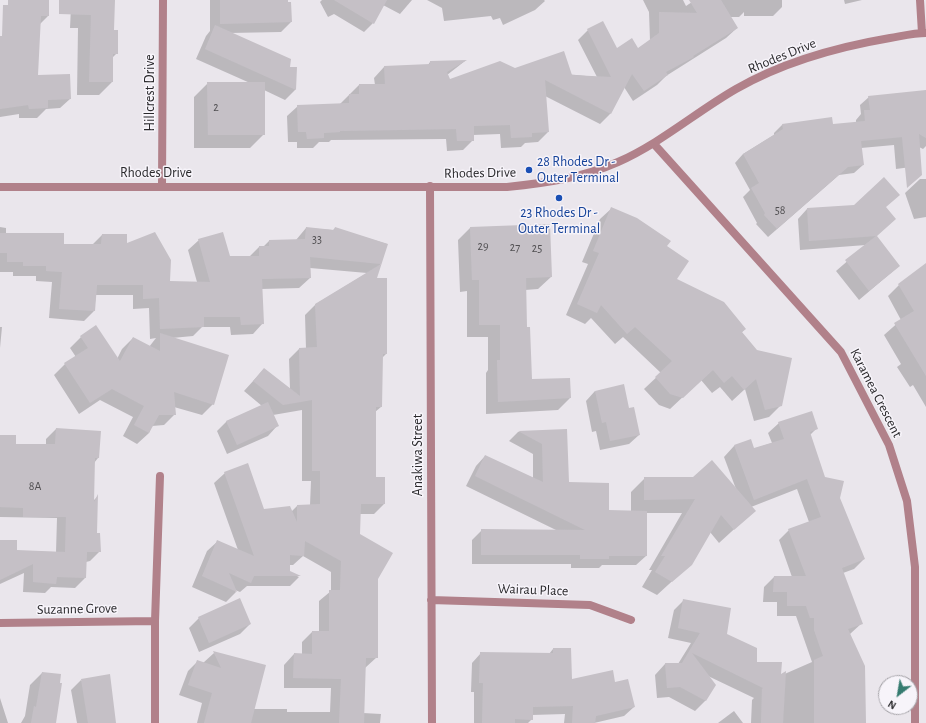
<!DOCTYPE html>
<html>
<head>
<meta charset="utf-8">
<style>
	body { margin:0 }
	#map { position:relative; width:926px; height:723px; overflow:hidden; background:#eae6ec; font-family:"Alegreya Sans",sans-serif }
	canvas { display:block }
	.north { position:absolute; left:878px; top:675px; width:40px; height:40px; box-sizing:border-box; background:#f7f4fa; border:1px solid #a5a3a8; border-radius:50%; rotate:211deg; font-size:11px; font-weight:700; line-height:16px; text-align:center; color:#2a292c }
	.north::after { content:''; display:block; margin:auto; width:14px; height:18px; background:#357b70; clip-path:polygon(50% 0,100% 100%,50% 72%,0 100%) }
</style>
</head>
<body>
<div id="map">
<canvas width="926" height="723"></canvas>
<div class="north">N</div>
</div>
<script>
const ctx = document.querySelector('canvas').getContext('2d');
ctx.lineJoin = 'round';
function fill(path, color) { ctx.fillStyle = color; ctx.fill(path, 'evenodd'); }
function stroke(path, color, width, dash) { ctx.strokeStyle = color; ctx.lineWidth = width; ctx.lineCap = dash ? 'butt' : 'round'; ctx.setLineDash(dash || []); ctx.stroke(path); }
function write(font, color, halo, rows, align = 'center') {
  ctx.font = font + ' "Alegreya Sans",sans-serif'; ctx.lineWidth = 3; ctx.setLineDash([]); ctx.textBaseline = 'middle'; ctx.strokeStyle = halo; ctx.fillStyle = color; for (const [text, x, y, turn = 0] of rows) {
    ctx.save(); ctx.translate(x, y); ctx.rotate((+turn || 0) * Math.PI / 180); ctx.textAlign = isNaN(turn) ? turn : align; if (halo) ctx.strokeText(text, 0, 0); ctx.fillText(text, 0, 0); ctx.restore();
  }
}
fill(new Path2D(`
	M21,0H48V16L38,26Z
	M78,0H114L113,31L117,53L112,58V82L99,95H77L78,28H70L71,7Z
	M210,0H287L291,22L281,32L230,33L289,68H296L295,90L285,100L264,90V134L250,148H194V97L208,83H250L196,59L206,36L210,31Z
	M322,0H412L400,14L383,5L373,23L364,32L334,14L328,17L320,2Z
	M427,0H544L545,1L535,10L503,25L500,18L493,20L491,16L444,21L442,8Z
	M643,0H683L686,6L695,0H782V7L773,16H744V12L739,17H730L737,28L726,38L666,76L657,85L633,101L624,87L610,114L600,124L545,96L548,132L538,142L525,143L521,147L501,148L500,134L473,135V140L463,150L447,151L446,139L331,140L329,142H319L313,148H297V142H288L287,116L298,106L339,105L359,85H375L374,78L384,67L428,65L430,62L465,61L447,75L449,80L514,69L597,77L578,40L588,30L616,49H638L650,41L649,12Z
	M844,0H862L845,4Z
	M0,67L37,76L70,99L60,108L46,109L37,118H19V114L0,117Z
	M926,91V146L923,149L919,147L911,167L896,169L894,145L861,148L863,165L854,173L839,175L768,237L756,224L757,223L743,197L750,190L735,163L743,154L774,135V133L782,125H832L856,123V120L861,114L860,105L869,97Z
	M920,179H926V217L914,219L905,193Z
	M855,206L885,208L876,236L899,266L859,300L836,271L866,245L800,250L798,219L807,209Z
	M612,208L666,247L676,280L745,329L741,333L781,405L769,417L754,421L745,389L732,401L720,387L712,393L701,380L670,409L659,405L644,389L661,373L623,337L615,344L591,318L585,324L566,315L588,264L582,262L600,219Z
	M0,227L6,228V234L62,245H92L102,235L126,244L169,282H197L188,250L199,240L229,257H249L259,247H263L269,241L296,240L306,228L333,230L335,228L387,244L376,279L386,354L382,358L381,407L375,412V478L384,504L374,514H359V534L377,579V657L365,668L363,713L381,714L380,723H197L202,703L179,695L188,671L198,661L203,663L214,653L265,666L253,709H287V712H330L331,688H284V665L294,654H302V642L312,632H319V601L331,591V572L303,556L293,565H289V572L299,577L290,586H247L240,592L235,590L236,592L226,602L192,587L207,551L218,541L238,550L214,483L225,473L263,510L291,512L297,506L310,505L311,481H302V410L273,415L277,426L268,436L227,454L217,431L227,421L262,406L244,391L264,369L290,389L289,359L299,349H306L305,315L316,304L367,273L310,268V278L299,288L261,289L263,323L253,334L231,335L230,327H202L193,336L172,338L213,404L202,415L174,407L175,414L164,425L152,426L149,433L137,444L123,436L133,417L100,400L79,414L54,375L65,364L76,357L70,348L81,337L117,359L122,349L133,338L149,347L156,338L150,339L149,308L133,309V295H96L94,311L84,321L49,318L52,282L36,281V276H13V272H0Z
	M470,228L551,277L538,289L525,290L526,328L531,380L570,398L558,410L486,414V373L488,370V337H467V291L460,292L458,240Z
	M926,265V407L913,385L910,387L897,367L901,364L884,335L901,320L888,296L899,285Z
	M0,327H2L0,348Z
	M595,391L628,410L639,435L629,444L600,450L596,431L592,432L586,401Z
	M779,423L816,429L810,435L824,478L839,498L864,559L854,569L843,573L862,623L850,634L865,723H751L752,700L754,698L708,676L706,700L695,711L669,697L657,698L655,675L665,664H678L691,643L668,638L674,610L684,600L725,634L756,662L780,676L812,662L796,616H777V602H763L764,587L774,577H792L779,540L789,530L809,522L797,489L751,507L754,511L719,543L710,532L691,564L657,595L642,587L652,570H649L682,513H646V556L636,565H602L599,568H571V564H472V540L482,530L558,531L466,486L476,466L485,456L533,478V454L509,441L518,432L566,430L568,483L608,511H631V492L645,478L736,489L724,457L734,446L750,440L753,449L772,443L768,433Z
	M56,429L100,432L98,458L94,463L93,501L97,497L96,534L100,551L90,561L86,562L85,578L75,588L51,587L45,593L23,592L24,573L0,584V541L16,551L56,552L57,518L0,517V436L15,445H46V439Z
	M199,618L250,624L240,634L199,652L189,628Z
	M553,649L571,680L615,683L634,707L624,716L594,723H564L565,714L532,715V719L528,723H474V692H471L472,663L481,653L549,654Z
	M42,673L55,723H21L25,716L30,685Z
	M81,680L115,723H77L71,690Z
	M0,698L8,723H0Z
	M734,711L743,723H718Z`), '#0003');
fill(new Path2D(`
	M8,0H49V16H41L38,75L70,74L71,99L48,100V108L29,109L28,105L0,109V36H2L3,5H8Z
	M59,0H115L114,30H118V54H113V82H89L91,15L59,14Z
	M220,0H288V2H291L292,22L220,24Z
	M334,0H387L374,24Z
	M689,0H721L738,28L693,56L694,57L666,72L668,75L644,91L632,74L611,114L545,80L549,132L532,133V137L511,138L510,125L474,126V141H457L456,129L340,131V132L324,133V138L307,139L306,132H298L297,105L349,103V94H359V84H385L384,66L430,64V61L467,60L447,72L450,79L500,61L515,68L564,51L572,75L611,77L587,29L603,21L617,48L632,38L638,48L659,33V12L697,13Z
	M215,25L291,59L290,67H297L296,90L205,49Z
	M207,82H265V135H208Z
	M926,90V138L919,134L922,175L907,188L902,137L861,141L864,165L848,167L777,229L764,215L765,213L751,188L759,183L743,154L783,129L782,124L832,117L833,124L865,121L864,110H870L868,96Z
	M884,177L900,195L886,207L896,219L877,236L900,266L869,291L845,260L876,236L809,241L807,208L854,205Z
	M611,207L637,218L671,241L667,246L689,261L677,279L724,302L746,329L742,332L757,350L792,358L782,406L765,410L756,379L744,390L732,376L724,383L713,370L683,398L670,394L655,377L672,361L635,327L627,334L601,305L597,313L577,304L599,253L593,251Z
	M550,224L552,277L526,278L527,327H530L532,379L570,378L571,398L498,402L497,360H500V325H479V280H472L470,227Z
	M306,227L334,230L335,227L388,244L377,278H387V354H383L382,407H376V477H385V504H361L360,534L393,553L378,579V658H366L364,723H339L341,679L293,678L294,653L312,654V631H329V590H340L341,561L305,541L304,556L290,555V571L301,576H254L251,583L229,573L237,592L202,576L217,540L254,556L224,472L248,463L264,509L290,506L297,522V505L320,504V471H312V400L283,405L253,381L264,368L300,396L299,348L317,347L315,304L381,264L310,257L311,278L262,279L264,324L241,325L240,317H204V327L160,329L159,298L143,299V285H97L95,311L59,309L62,272L46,271V266H23V262H7V253H0V233H64V244H101L102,234H127V243L155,232L171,260L170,281L210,282L198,239L223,232L230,256H259V246H269V240L305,239Z
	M926,263V376L894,323L914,311L898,284Z
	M96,325L120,361L133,337L160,351V333L229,355L214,405L174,392L176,415H159L149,433L134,425L144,406L112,389L90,403L64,363L88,348L80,336Z
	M624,384L629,408L634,407L640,435L610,441L606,422L602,423L595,391Z
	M268,402L279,426L237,445L226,421Z
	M812,411L818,429L810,432L825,477L844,481L840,498L865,559L842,568L863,624L848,629L865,666L866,723H814V660L823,656L814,630V618H810L806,606H787V592H773L774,576H806L788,529L821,517L807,479L754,500L734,445L751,439L754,448L784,439L778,422Z
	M56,428L101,431L99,458H95L94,502L98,494L97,533H100L101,552H87L86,578L57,577L56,584L33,582V564L0,580V540H17V550L65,552L66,517H23V508L0,507V435H16V444H55Z
	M567,429L569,482L609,483V510L647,511V556H609V559H580V555H481V529L585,530L475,476L485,455L543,482L542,444L518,431Z
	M712,460L756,511L734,530L721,515L692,565L672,582L655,572L665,556H661L695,499L644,500V477H693Z
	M240,598L251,624L209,643L198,617Z
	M683,599L731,608L727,634L757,648V662H782L781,674L786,671L783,723H761L762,689L763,688L692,653L716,685L706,701L680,687L667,688L665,663H682L700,633L678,628Z
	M553,648H571L572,679L613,670L615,682L628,679L635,707L596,716L595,723H572L573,706L533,707V720L515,719V723H482L483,683H479L480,652L553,653Z
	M213,651L266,665L251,723H204L212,693L188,685L197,660L221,668Z
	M42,672L61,674L60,683H62L56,723H31L34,706L36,707Z
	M110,674L116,723H88L81,679Z`), '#c5c0c6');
stroke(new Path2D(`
	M920,0L922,33
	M654,144L841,352L889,445L907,501L915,567V723
	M162,186L163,0
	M430,186L432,723
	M0,187H507C546,183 582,178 618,162C661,143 696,112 736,89C783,62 837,47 890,38C902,36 914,33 926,33
	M431,600L590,605L631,620
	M0,623L155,621
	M155,723V621L160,476`), '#b1818a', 8);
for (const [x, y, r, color] of [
	[529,170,4,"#1a4fb4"],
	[559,198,4,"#1a4fb4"]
]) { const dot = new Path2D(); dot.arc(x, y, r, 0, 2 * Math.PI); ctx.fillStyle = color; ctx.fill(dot); stroke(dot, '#f7f4fa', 1.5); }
write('12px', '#514f52', null, [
	["2",216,107],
	["58",780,210],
	["33",317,239],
	["29",483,246],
	["27",515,247],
	["25",537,248],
	["8A",35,486]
]);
write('14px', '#2a292c', '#f7f4fa', [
	["Rhodes Drive",782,56,-22],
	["Hillcrest Drive",150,93,-90],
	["Rhodes Drive",156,173],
	["Rhodes Drive",480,173,-1],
	["Karamea Crescent",876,393,63],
	["Anakiwa Street",418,455,-90],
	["Wairau Place",533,590,2],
	["Suzanne Grove",77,609,-1]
]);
write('14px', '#164399', '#f7f4fa', [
	["28 Rhodes Dr -",537,162],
	["Outer Terminal",537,178],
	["23 Rhodes Dr -",559,213,"center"],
	["Outer Terminal",559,229,"center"]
], 'left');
</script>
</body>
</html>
